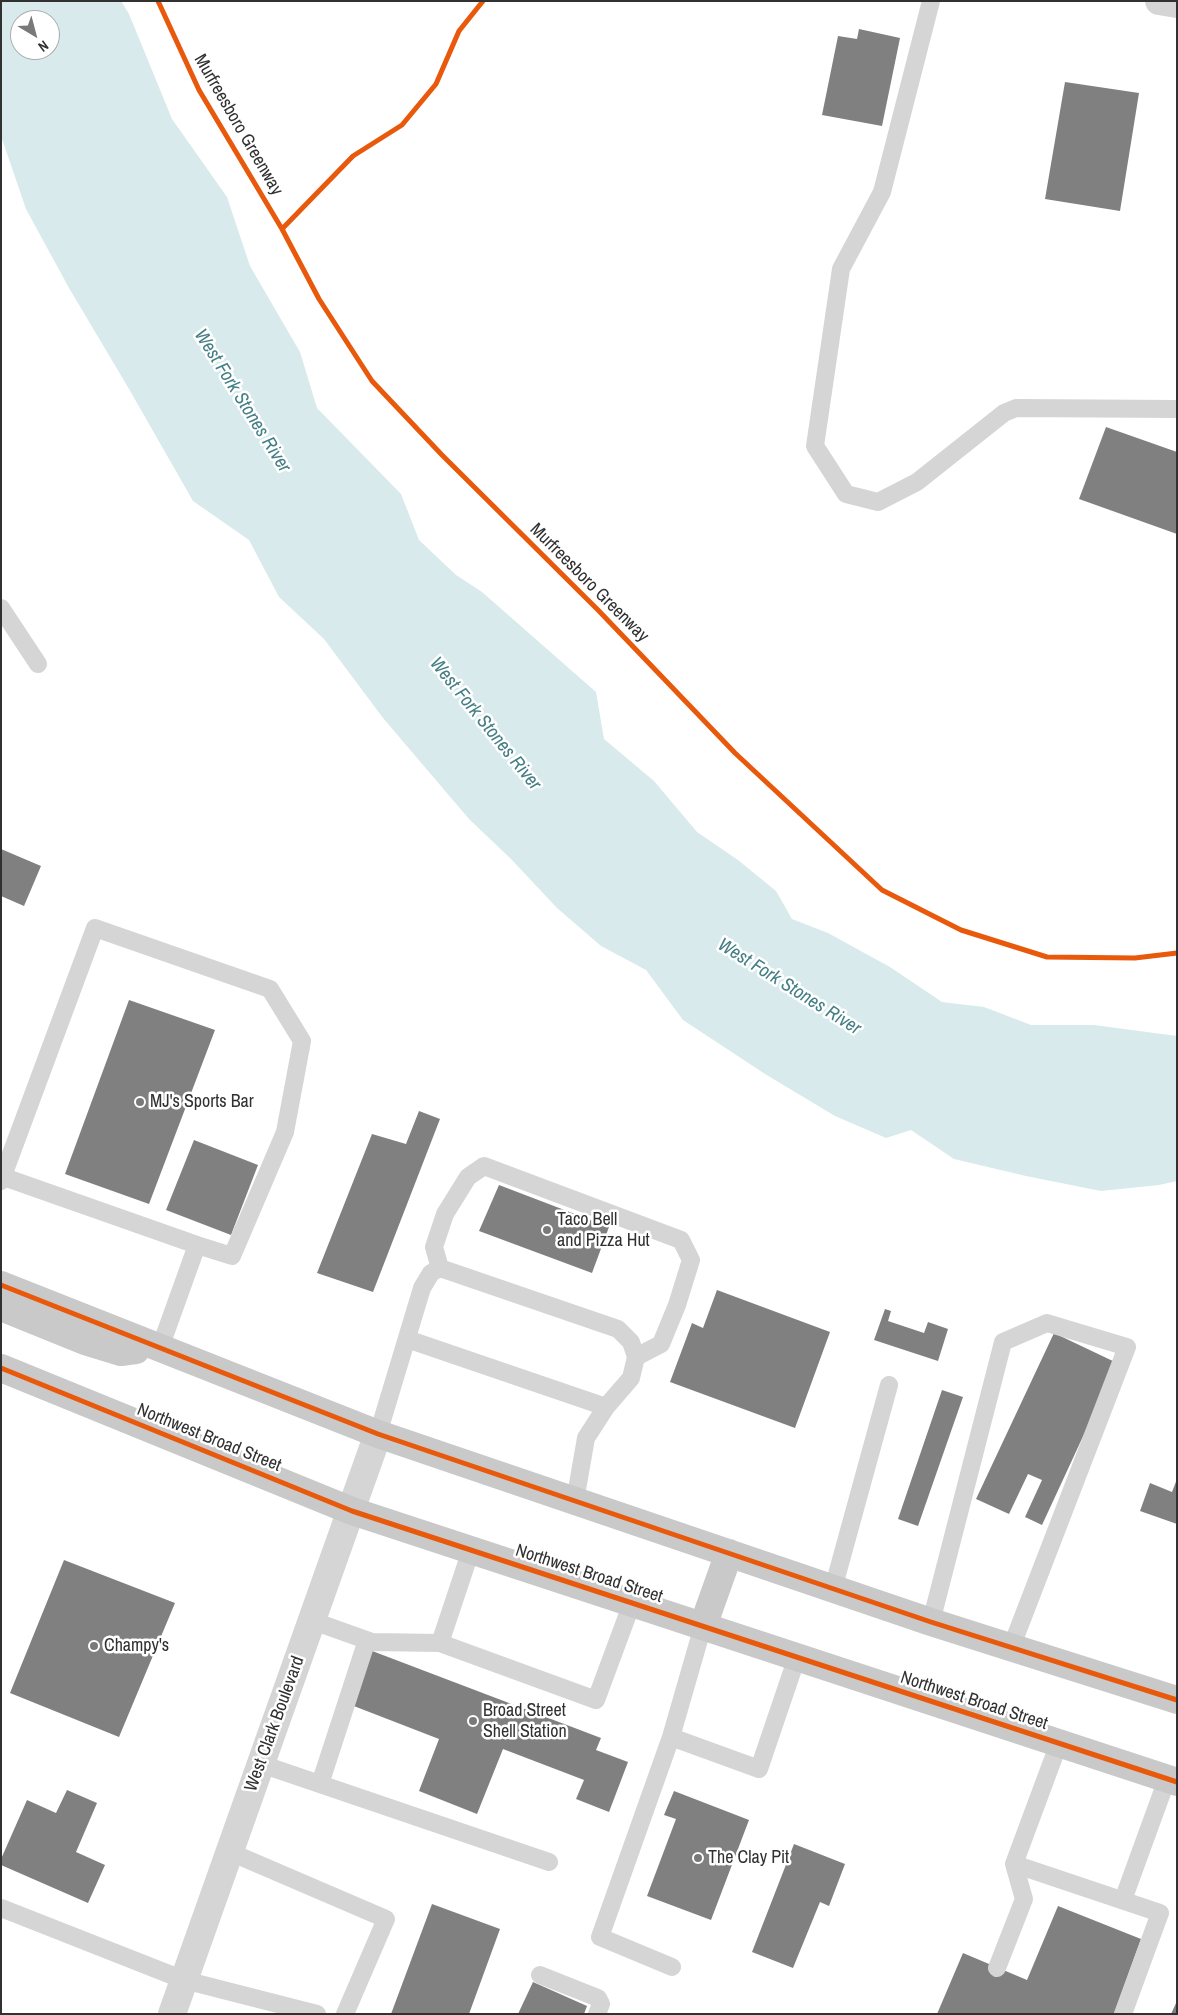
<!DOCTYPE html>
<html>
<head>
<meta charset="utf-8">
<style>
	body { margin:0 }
	#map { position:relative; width:1178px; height:2015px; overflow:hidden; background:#fff; font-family:"Archivo Narrow",sans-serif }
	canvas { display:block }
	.frame { position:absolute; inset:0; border:2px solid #313131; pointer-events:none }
	.north { position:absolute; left:10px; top:10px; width:50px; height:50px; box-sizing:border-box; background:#fff; border:1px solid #adadad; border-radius:50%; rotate:143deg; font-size:14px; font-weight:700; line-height:20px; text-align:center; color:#313131 }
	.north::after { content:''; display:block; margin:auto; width:18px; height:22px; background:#797979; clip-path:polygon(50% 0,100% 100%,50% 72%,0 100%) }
</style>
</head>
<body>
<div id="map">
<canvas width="1178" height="2015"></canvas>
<div class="frame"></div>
<div class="north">N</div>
</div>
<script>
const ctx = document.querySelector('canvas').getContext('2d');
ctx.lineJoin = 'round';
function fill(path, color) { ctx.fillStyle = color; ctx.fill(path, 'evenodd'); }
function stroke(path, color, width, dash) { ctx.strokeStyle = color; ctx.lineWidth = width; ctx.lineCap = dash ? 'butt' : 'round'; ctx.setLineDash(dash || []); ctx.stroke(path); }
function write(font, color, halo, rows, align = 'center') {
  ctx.font = font + ' "Archivo Narrow",sans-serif'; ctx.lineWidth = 5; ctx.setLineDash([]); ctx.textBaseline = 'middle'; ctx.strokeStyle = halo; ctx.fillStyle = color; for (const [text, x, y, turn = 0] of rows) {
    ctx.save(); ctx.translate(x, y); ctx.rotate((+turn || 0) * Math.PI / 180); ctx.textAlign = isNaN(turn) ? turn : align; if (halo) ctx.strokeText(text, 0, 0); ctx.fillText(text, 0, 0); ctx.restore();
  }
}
fill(new Path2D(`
	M1,1H121L129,14L172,119L227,197L250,266L300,352L317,408L401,494L419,540L456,575L482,592L596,692L604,739L654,781L697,832L738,860L776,891L792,919L828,933L890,967L942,1002L984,1007L1031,1025H1094L1177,1036V1181L1159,1185L1101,1191L1026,1176L954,1159L911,1130L886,1138L835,1116L765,1074L683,1020L646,970L601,946L557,908L511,859L469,819L383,718L324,639L279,597L249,540L193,501L129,389L69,288L26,209L1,136ZM20,20H50V50H20Z`), '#d8eaec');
fill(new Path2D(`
	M859,29L900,38L882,126L822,115L838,36L857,39Z
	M1065,82L1139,93L1120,211L1045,199Z
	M1106,427L1177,452V534L1079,499Z
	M1,849L41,866L24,906L1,896Z
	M129,1000L215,1030L149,1204L65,1174Z
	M419,1111L440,1119L373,1292L317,1273L372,1134L406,1144Z
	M194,1140L258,1165L231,1235L166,1210Z
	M499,1185L609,1227L592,1273L479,1231Z
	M717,1290L830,1332L795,1428L670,1382L692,1323L703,1328Z
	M885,1309L891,1311L888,1321L924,1333L928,1322L948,1329L938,1361L874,1340Z
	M1054,1333L1117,1363L1042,1525L1025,1517L1042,1480L1028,1474L1009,1514L976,1499Z
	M942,1390L963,1397L918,1526L898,1519Z
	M1177,1479V1524L1140,1511L1150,1483L1172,1492Z
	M64,1560L175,1603L119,1737L10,1693Z
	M367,1649L601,1738L596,1750L628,1762L609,1812L576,1799L584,1780L503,1749L477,1814L419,1791L439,1739L346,1703Z
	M67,1790L97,1803L76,1852L105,1865L88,1903L1,1865V1859L27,1800L56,1813Z
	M674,1791L749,1820L711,1920L647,1896L676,1819L664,1815Z
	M794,1844L845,1864L829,1906L820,1902L793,1968L752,1952Z
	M432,1904L500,1929L469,2014H391Z
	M1058,1906L1141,1939L1114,2014H937L963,1953L1027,1980Z
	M533,1982L587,2006L584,2014H518Z
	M1177,2001V2014H1171Z`), '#808080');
stroke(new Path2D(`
	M931,1L882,192L841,269L815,446L846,494L878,502L917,482L1004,413L1016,408L1177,409
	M1,608L38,664
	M1,1176L197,1245L160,1348
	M1,1181L95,928L270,989L302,1041L285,1132L232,1256L197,1245
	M440,1268L434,1247L445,1214L468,1177L484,1166L681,1240L691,1260L677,1305L661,1344L636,1357
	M440,1268L618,1329L631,1342L636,1357L631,1378L606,1407L586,1438L575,1501
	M407,1339L606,1407
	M378,1434L422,1288L431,1273L440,1268
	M833,1589L889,1385
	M313,1621L372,1642L440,1643L596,1700L632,1603
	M931,1622L1003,1342L1047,1323L1127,1347L1011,1648
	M703,1626L671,1737L759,1769L797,1657
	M440,1643L471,1550
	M671,1737L600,1937L672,1967
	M261,1764L549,1862
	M320,1784L367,1640
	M230,1852L386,1919L345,2014
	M1014,1864L1160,1913L1123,2014
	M1123,1900L1167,1779
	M1,1908L184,1980L317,2014
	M997,1968L1024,1899L1014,1864L1059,1743
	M540,1975L598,1998L601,2004L597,2014`), '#d5d5d5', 18);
stroke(new Path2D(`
	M1159,1L1177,4
	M172,2014L378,1434`), '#d5d5d5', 28);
stroke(new Path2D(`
	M1,1285L378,1434L931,1622L1177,1700
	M1,1307L85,1341L121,1352L136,1350
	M1,1368L352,1511L1177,1782
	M703,1626L729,1553`), '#c9c9c9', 28);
stroke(new Path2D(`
	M158,1L199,90L282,229L319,299L372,381L442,455L598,610L735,753L882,890L961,930L1047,957L1135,958L1177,953
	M282,229L353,156L402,125L436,84L459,31L483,1
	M1,1285L378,1434L931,1622L1177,1700
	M1,1368L352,1511L1177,1782`), '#e8590c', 5);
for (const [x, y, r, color] of [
	[140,1102,5,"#797979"],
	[547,1230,5,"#797979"],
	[94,1646,5,"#797979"],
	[473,1721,5,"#797979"],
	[698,1858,5,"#797979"]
]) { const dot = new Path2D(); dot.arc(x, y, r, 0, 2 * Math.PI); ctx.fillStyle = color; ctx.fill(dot); stroke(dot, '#fff', 2); }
write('18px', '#313131', '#fff', [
	["Murfreesboro Greenway",238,125,60],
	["Murfreesboro Greenway",589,583,45],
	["Northwest Broad Street",209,1438,22],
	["Northwest Broad Street",589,1574,18],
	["Northwest Broad Street",974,1701,18],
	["West Clark Boulevard",275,1724,-70]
]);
write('18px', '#313131', '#fff', [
	["MJ's Sports Bar",150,1102],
	["Taco Bell",557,1220],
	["and Pizza Hut",557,1241],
	["Champy's",104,1646],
	["Broad Street",483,1711],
	["Shell Station",483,1732],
	["The Clay Pit",708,1858]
], 'left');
write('italic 19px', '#447f85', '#fff', [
	["West Fork Stones River",242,401,58],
	["West Fork Stones River",485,724,51],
	["West Fork Stones River",789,987,32]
]);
</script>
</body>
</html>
